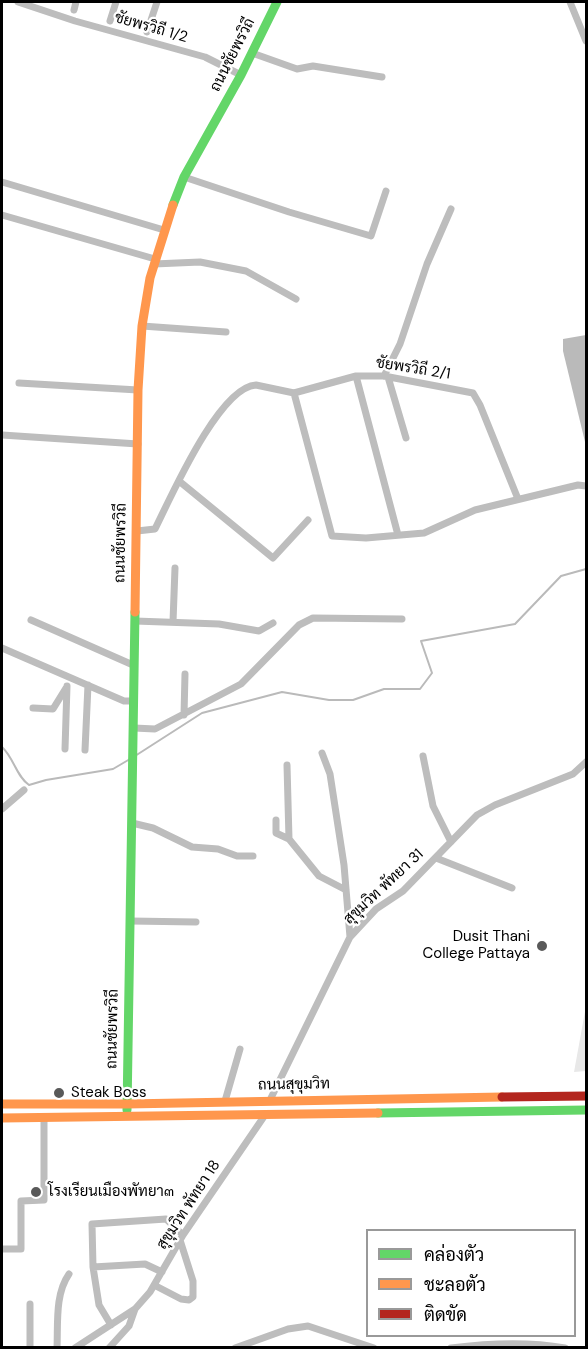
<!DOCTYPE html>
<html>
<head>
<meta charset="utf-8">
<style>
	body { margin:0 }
	#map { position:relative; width:588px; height:1349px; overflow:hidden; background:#fff; font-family:"DM Sans",Sarabun,sans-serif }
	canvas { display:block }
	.frame { position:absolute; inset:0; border:3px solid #000; pointer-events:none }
	.legend { position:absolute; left:366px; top:1229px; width:210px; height:108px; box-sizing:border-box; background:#fff; border:2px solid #999; margin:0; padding:8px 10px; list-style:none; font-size:18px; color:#000 }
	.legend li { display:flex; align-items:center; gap:12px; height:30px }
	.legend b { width:30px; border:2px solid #999 }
</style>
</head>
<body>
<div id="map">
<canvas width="588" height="1349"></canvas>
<div class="frame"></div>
<ul class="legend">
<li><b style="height:8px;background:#63d668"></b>คล่องตัว</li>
<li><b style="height:8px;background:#ff974d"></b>ชะลอตัว</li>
<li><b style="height:8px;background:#b3261e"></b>ติดขัด</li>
</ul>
</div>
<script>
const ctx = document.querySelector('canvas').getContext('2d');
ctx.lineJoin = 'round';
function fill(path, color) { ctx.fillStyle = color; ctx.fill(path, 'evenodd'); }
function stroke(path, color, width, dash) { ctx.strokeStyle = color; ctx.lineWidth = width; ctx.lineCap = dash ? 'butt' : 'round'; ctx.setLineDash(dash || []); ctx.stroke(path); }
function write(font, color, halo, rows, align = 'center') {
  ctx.font = font + ' "DM Sans",Sarabun,sans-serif'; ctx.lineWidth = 4.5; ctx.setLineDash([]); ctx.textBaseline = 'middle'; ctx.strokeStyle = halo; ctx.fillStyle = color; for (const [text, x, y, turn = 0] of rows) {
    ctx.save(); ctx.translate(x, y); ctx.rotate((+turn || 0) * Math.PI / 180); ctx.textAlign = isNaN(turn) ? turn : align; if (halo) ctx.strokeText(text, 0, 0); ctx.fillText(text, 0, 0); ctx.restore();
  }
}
fill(new Path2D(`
	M586,1006V1071L574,1072Z`), '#e8e8e8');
fill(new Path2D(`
	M586,335V446L563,351V339Z`), '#bababa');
stroke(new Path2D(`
	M2,747C14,758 16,776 29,785L46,780L113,769L130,759
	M135,756L202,713L282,692L329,700H353L384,689H420L432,673L421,641L515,624L561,576L586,569`), '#bababa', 2);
stroke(new Path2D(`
	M18,2L75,21L205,57L241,75
	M570,2L586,41
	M74,10L76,2
	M110,21L116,2
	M147,32L157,2
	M252,53L297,69L313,66L382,77
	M184,177L289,212L371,236L386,191
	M2,182L164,230
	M2,215L155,259
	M154,264L200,262L246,271L296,299
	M142,326L226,332
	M356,376L398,535
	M384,376L400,344L427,264L451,209
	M388,377L406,438
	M19,383L138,390
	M294,393L332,536L366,538L424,533L475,510L578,485L586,486
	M2,435L138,444
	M179,481L273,558L308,520
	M137,531L155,529C171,497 219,387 256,385L294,393L356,376H384L473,393L480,405L518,499
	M31,620L133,665
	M135,621L219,624L259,631L273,623
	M173,622L175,568
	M2,648L124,701H134
	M33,708L53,709L66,688
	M184,715L185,674
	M134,728L155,729L241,684L299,625L313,618L402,619
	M65,749L67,686
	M85,750L88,685
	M322,753L330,774L344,865L350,937
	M423,756L433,806L451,842
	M287,765L289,839L319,876L346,890
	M2,809L24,790
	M276,820V833L289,839
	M132,823L153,828L192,847L218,849L237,856H253
	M436,858L512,888
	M130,921L196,922
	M270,1100L350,937L376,909L403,891L477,815L495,805L573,774L586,762
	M225,1101L240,1049
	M2,1249H21V1201L44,1200V1118
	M93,1267L99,1305L111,1325
	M162,1272L145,1264L93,1267L92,1224L166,1219L183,1235
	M154,1285L181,1299L189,1300L193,1297V1281L180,1240
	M30,1348V1304
	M57,1348C58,1323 55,1294 69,1274
	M75,1348L135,1309L150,1292L183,1235L265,1115
	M109,1348L129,1326L135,1309
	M235,1348L288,1329L308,1326L374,1348
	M451,1348C489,1343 527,1341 565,1348`), '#bdbdbd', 7);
stroke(new Path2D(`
	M173,205L184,177L241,75L277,2
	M127,1110L135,612
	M378,1113L586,1110`), '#63d668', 9);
stroke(new Path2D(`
	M135,612L138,390L142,326L150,278L173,205
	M2,1104H127L502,1097
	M2,1118L378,1113`), '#ff974d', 9);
stroke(new Path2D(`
	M502,1097L586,1096`), '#b3261e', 9);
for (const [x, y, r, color] of [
	[542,946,6,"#595959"],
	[59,1093,6,"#595959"],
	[36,1192,6,"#595959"]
]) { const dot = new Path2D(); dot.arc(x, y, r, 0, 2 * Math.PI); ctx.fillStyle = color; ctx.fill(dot); stroke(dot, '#fff', 2); }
write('15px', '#000', '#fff', [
	["ชัยพรวิถี 1/2",151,28,16],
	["ถนนชัยพรวิถี",233,55,-63],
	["ชัยพรวิถี 2/1",413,369,9],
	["ถนนชัยพรวิถี",121,543,-89],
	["สุขุมวิท พัทยา 31",384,887,-43],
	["ถนนชัยพรวิถี",113,1029,-89],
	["ถนนสุขุมวิท",294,1085,-1],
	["สุขุมวิท พัทยา 18",189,1205,-57]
]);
write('15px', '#000', '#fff', [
	["Dusit Thani",530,937,"right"],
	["College Pattaya",530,954,"right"],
	["Steak Boss",71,1093],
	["โรงเรียนเมืองพัทยา๓",48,1192]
], 'left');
</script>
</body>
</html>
